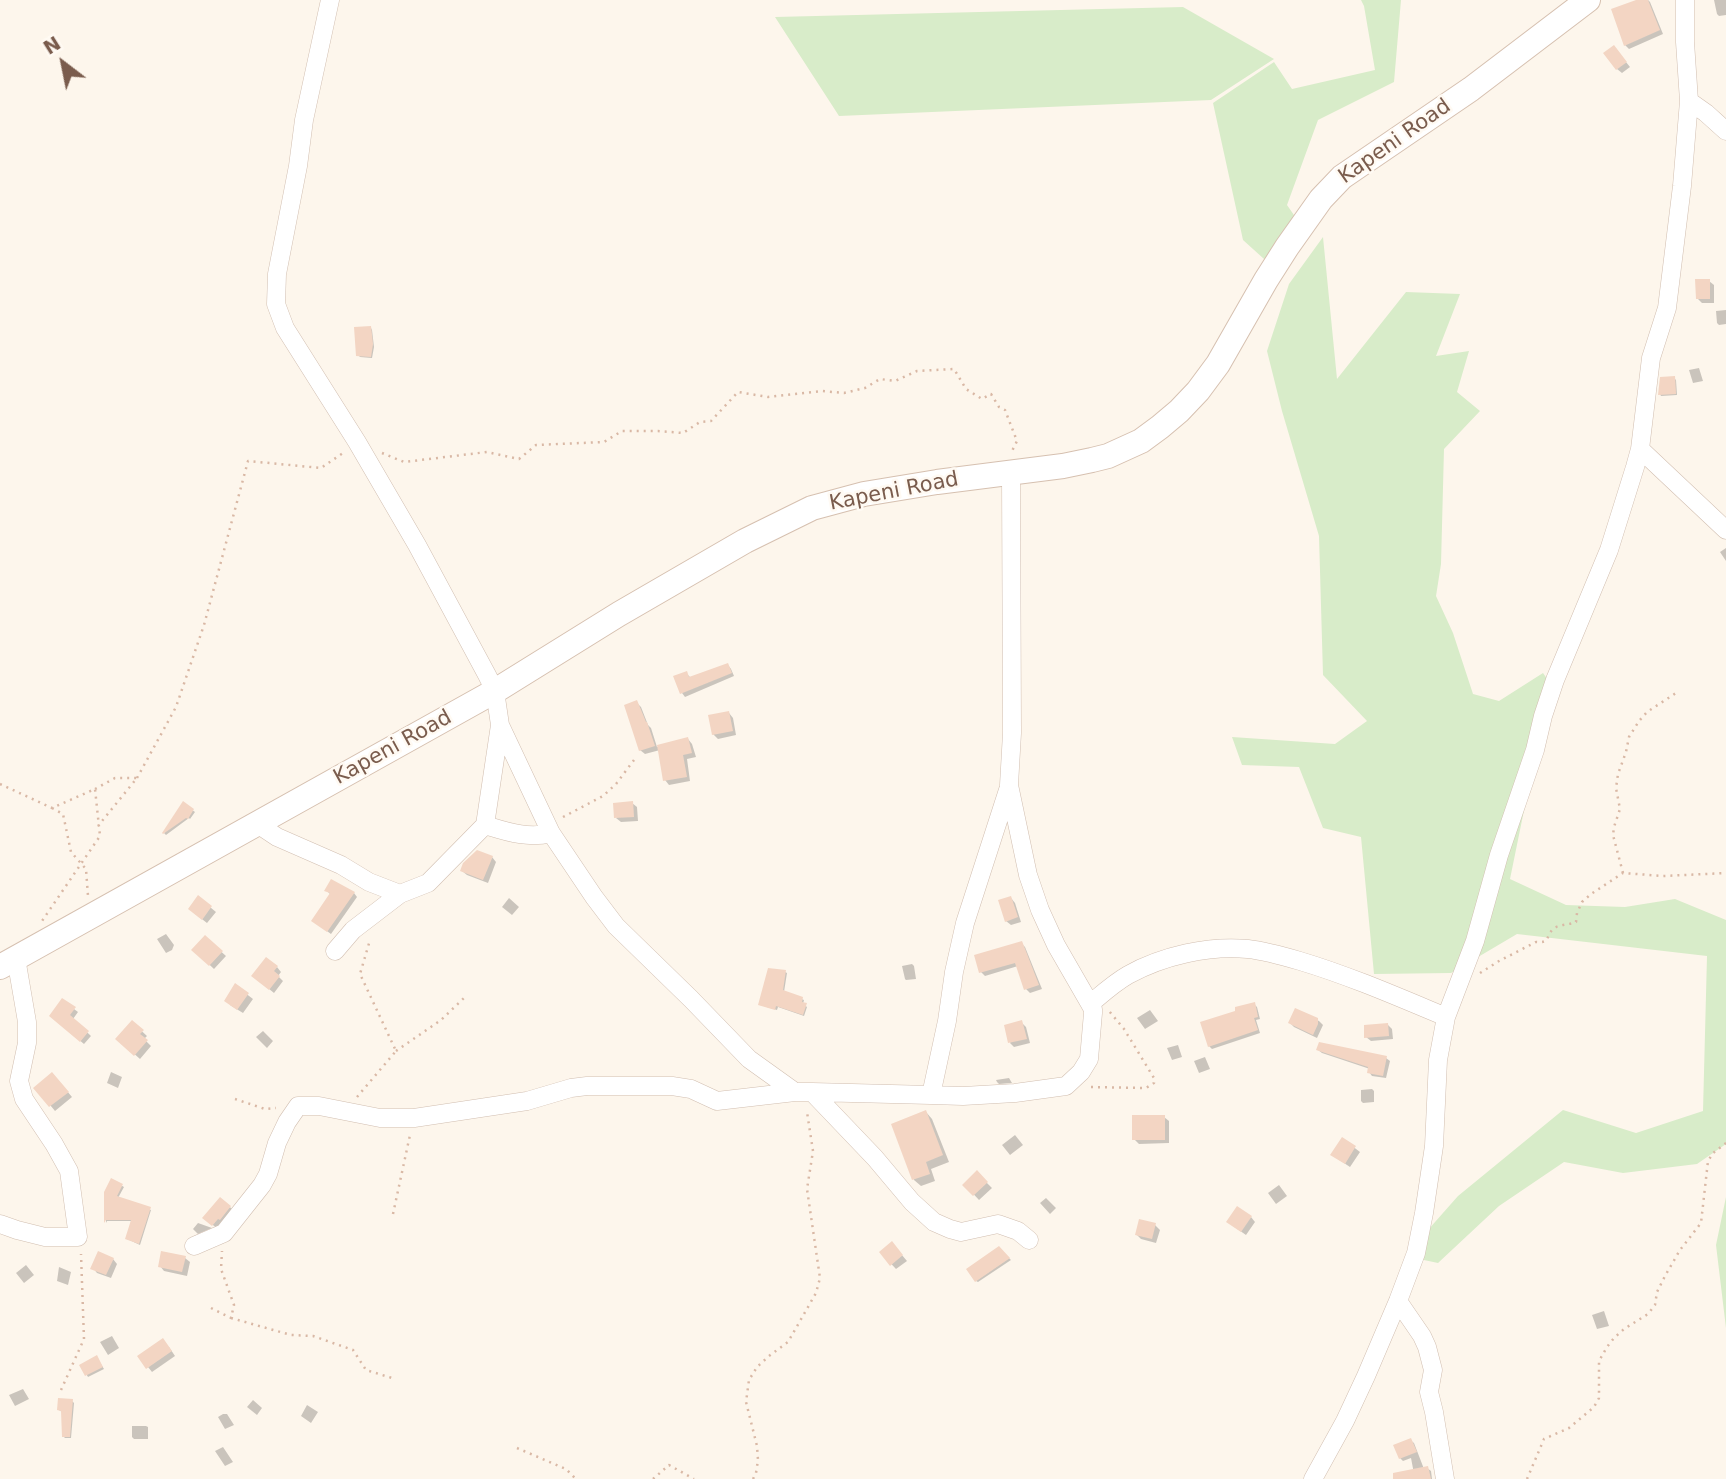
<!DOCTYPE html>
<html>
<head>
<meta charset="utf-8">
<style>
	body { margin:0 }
	#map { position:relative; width:1726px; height:1479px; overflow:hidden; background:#fdf6ec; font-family:"DejaVu Sans",sans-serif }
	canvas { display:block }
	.north { position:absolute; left:28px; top:28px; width:70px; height:70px; -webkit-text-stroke:5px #fffaf3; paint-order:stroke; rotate:328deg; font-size:19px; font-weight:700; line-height:28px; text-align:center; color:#7a5c4d }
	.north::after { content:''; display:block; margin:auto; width:24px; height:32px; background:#7a5c4d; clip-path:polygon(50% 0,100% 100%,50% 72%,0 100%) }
</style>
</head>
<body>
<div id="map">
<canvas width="1726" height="1479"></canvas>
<div class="north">N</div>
</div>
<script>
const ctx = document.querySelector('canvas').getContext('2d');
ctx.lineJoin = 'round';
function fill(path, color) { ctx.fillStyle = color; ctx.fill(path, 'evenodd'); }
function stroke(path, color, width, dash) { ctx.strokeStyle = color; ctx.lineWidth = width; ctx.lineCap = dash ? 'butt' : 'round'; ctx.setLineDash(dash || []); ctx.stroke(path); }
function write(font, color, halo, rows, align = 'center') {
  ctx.font = font + ' "DejaVu Sans",sans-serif'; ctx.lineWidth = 5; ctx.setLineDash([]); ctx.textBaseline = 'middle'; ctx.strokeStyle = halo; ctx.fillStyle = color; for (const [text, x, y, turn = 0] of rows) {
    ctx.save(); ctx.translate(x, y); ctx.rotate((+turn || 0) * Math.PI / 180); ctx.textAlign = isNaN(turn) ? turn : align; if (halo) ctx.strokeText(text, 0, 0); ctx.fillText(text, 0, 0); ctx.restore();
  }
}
fill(new Path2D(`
	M1361,0H1401L1394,82L1318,120L1287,205L1305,231L1274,268L1243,240L1213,103L1274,62L1292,89L1375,70L1364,6Z
	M1183,7L1274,59L1211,100L839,116L775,17Z
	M1323,237L1337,379L1406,292L1460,294L1436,356L1469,351L1457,392L1480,411L1444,449L1441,564L1436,596L1453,633L1473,694L1499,701L1543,673L1550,683L1510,879L1566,905L1625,907L1675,899L1726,920V1144L1697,1164L1623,1173L1564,1162L1499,1206L1438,1263L1405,1256L1458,1196L1563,1110L1636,1133L1703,1111L1707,956L1517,934L1451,973L1374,974L1361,837L1323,828L1299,767L1242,765L1232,737L1335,744L1367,721L1323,675L1319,536L1282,411L1267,351L1289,284Z
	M1726,1197V1328L1716,1245Z`), '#d8ecc9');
fill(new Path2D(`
	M1641,0H1648L1650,2L1663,34L1629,49L1625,45Z
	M1714,0H1726V15L1719,16L1717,14Z
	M1618,52L1630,67L1622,73L1617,69Z
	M1709,281L1714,285V303H1702L1697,298Z
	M1726,310V324L1719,325L1717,323L1716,311Z
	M371,328L372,330L374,347L372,358L360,357L358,355Z
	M1699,368L1703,381L1693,383L1689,370Z
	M1674,378L1676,380L1677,395L1661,396L1660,394Z
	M1726,548V561L1720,552Z
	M728,665L731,669L734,676L685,697L682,693L675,677L686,673L691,678Z
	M636,702L641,707L648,725L651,728L657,747L688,739L692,744L696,757L687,759L690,781L669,785L665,780L660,750L645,754L640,750Z
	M729,713L733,718L736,735L718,739L713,734Z
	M632,803L637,807L638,821L621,822L616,818Z
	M184,804L195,812L190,819L189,818L166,835L164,833Z
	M492,857L496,862L488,883L467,875L462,871Z
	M326,890L354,893L357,897L331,934L317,924L331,895Z
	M199,898L216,912L207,923L194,913Z
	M509,898L519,907L512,915L502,907Z
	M1011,898L1015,903L1021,922L1011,925L1006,921Z
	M166,934L174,945L172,950L166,953L157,939Z
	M205,937L226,956L214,969L194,950Z
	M1021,943L1025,947L1042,989L1030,993L1026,989L1018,966L985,976L981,972Z
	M912,964L914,966L916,979L906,980L905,979L902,966Z
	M277,967L281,972L278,976L283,981L274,993L258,980Z
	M785,972L787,973L784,992L804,1000L803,1004L807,1007L804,1016L778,1007L777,1010L760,1005Z
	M236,986L253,999L243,1013L230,1005Z
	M1254,1004L1257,1007L1260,1019L1256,1020L1260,1033L1212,1049L1209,1046Z
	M74,1009L78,1012L73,1019L91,1036L84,1044L54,1019Z
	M1150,1010L1158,1021L1145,1029L1137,1018Z
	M1296,1010L1319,1021L1323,1025L1317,1038L1294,1027L1290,1023Z
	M132,1022L147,1036L144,1039L151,1046L140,1059L122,1043Z
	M1021,1022L1026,1027L1030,1043L1014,1047L1010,1043Z
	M1388,1025L1392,1029L1393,1039L1371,1041L1366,1037Z
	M263,1031L273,1041L267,1048L256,1037Z
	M1178,1045L1182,1057L1172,1060L1167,1048Z
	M1318,1050L1386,1058L1390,1061L1386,1078L1372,1076L1369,1072L1370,1069L1322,1053Z
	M1205,1057L1210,1069L1199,1073L1194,1061Z
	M111,1072L122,1077L118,1088L107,1083Z
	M1009,1078L1012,1083L999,1084L997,1082L996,1080Z
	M57,1079L72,1097L55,1111L36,1088Z
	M1372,1089L1374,1091V1102L1363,1103L1361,1101V1090Z
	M926,1112L932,1119L949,1162L931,1169L935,1181L921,1186L914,1180L893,1125Z
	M1164,1117L1169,1121V1143L1139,1144L1134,1139Z
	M1015,1135L1023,1145L1010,1155L1002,1145Z
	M1343,1139L1360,1152L1350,1167L1332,1155Z
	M977,1173L992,1188L979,1200L965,1185Z
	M112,1180L124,1187L118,1198L151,1210L140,1245L127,1239L133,1221H107L106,1223V1192Z
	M1279,1185L1287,1196L1276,1204L1268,1193Z
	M1046,1198L1056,1208L1050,1214L1040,1203Z
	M230,1207L234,1212L218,1229L209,1222Z
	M1251,1217L1255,1222L1246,1235L1233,1226Z
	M198,1223L212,1228L198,1234L193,1229Z
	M1155,1225L1160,1230L1156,1243L1141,1239L1137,1235Z
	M896,1248L907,1261L896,1269L881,1253Z
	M999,1248L1011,1260L978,1282L976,1281Z
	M185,1258L190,1262L187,1276L164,1271L160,1266Z
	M113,1259L117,1264L111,1278L97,1273L93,1268Z
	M26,1265L34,1275L24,1283L16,1273Z
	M59,1267L71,1272L68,1285L57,1281Z
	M1604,1311L1609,1326L1597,1329L1592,1315Z
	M112,1336L119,1348L108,1355L100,1342Z
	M169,1347L175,1356L152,1372L140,1357Z
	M98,1359L104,1369L88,1377L81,1365Z
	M23,1389L29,1399L15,1406L9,1395Z
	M253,1400L262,1408L257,1415L247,1407Z
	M72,1401L74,1403L71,1438H65L63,1436L62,1412L59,1410Z
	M307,1405L318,1412L311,1423L301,1416Z
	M223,1414H227L234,1425L225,1429L218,1417Z
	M132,1426H146L148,1427V1439H134L132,1437Z
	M1410,1440L1414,1443L1424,1469L1427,1468L1431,1471L1432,1479H1415L1411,1458L1403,1461L1400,1458Z
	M223,1447L233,1462L225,1466L215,1451Z`), '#0003');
fill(new Path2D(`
	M1636,0H1648L1660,30L1624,46L1611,9Z
	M1614,45L1627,62L1616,70L1603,53Z
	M1695,279H1710V299H1696Z
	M371,326L373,344L371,357L356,356L354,327Z
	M1675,376L1676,394L1658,395L1660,377Z
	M728,663L732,673L680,694L673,676L687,671L689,677Z
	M637,700L646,722H647L655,746L639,751L624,705Z
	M729,711L733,731L712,735L708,715Z
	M688,737L692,753L683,755L687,777L663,781L657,745Z
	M183,801L194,809L188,819L186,818L163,834L162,833Z
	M633,801L634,817L614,818L613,803Z
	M477,850L493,856L483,880L460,871L463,863Z
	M331,879L355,892L327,932L311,921L330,893L324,891Z
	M198,895L212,906L202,920L188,909Z
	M1011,896L1018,917L1005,922L998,900Z
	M205,935L223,951L209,966L191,950Z
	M1022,941L1039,985L1024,990L1015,963L979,973L974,955Z
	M266,957L278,966L274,971L280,976L269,990L251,976Z
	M768,968L786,970L783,990L803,997L802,1002L807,1003L803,1015L776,1006L775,1010L758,1005Z
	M235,983L249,993L237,1010L224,1001Z
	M62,998L76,1007L70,1015L89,1031L80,1042L49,1016Z
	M1255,1002L1258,1017L1254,1018L1258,1030L1208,1047L1200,1022L1235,1011V1007Z
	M1295,1008L1318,1018V1024L1313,1035L1288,1023Z
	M132,1020L144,1030L140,1034L148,1040L134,1056L115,1039Z
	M1022,1020L1027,1039L1008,1043L1004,1025Z
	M1388,1023L1389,1036L1364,1038V1025Z
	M1319,1042L1387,1056L1383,1076L1367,1073L1368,1067L1316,1050Z
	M52,1072L69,1092L49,1107L33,1088Z
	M926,1110L943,1155L926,1162L930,1174L912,1180L891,1124Z
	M1132,1115H1165V1140H1132Z
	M1342,1137L1356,1146L1345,1164L1330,1155Z
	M977,1170L988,1182L973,1196L962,1185Z
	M111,1178L123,1184L117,1196L151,1207L139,1244L125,1239L131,1220H106L104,1223V1192Z
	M220,1197L231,1206L220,1220L218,1219L212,1226L202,1218Z
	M1237,1206L1252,1216L1241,1232L1226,1222Z
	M1139,1219L1156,1223L1152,1239L1135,1235Z
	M892,1241L903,1255L890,1266L879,1252Z
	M999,1246L1010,1258L975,1282L966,1269Z
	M98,1251L114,1258L106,1275L90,1269Z
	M161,1251L186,1256L182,1272L158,1267Z
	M163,1338L172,1351L146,1369L137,1356Z
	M97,1355L103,1367L85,1376L79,1365Z
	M58,1398L73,1399L70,1437H62L61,1411L57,1410Z
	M1411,1438L1417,1452L1399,1459L1393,1445Z
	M1428,1466L1431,1479H1393V1473Z`), '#f3d5c3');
const minor = new Path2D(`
	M330,0L304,120L298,166L277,274L276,304L285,328L357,442L417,545L487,675L495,691L500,725L551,833L594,897L616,926L691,999L749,1059L795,1092H812L875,1158L912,1202L934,1222L950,1229L961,1232L998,1224L1018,1231L1029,1240
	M1689,101L1706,113L1726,131
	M1640,449L1726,530
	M1011,473L1012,733L1009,785L1028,875L1040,910L1056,945L1090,1004C1102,994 1114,983 1128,975C1162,956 1209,945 1248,949C1266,951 1283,956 1300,961C1350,976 1398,997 1446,1017
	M256,823L277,837L341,865L369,882L400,894
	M485,825C508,832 528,839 551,833
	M335,951L353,930L400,894L428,883L485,825L500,725
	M812,1092L931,1095L947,1021L954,972L965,923L1008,790
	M931,1095L963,1096L1015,1093L1066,1086L1081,1072L1089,1059L1093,1013V1009L1090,1004
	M0,1224L17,1230L45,1237H78L69,1171L54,1144L24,1099L19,1081L27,1043V1022L16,958
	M194,1246L224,1233L262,1185L268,1174L277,1143L287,1122L298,1106H319L380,1118H414L527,1101L571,1088L587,1086H672L691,1089L717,1101L795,1092
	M1398,1301L1422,1336L1427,1347L1433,1370L1429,1392L1434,1412L1445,1479
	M1313,1479L1345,1421L1366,1376L1398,1301L1416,1253L1424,1213L1434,1146L1438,1060L1446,1017L1475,941L1499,855L1535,750L1543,716L1555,680L1609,550L1635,467L1640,449L1651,358L1667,308L1682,186L1689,101L1685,42V0`);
const secondary = new Path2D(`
	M0,967L495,691L619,614L745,541L812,508L864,494L937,482L1063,466L1092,460L1108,456L1141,441L1160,427L1179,411L1198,391L1218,364L1266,280L1287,247L1321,199L1342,177L1471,89L1588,0`);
stroke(minor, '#d1beb0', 19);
stroke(secondary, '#d6c0b0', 26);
stroke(new Path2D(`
	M382,453L404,462L487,452L519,459L536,445L604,442L622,431H658L683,433L700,422L711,421L738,392L768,397L822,391L844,393L865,388L880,379L895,381L917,371L954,369L966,389L982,399L991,394L999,407L1005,410L1017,441L1012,451
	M137,778L176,707L204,625L248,461L321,468L343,453
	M0,784L52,808L95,789L100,836L42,921
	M95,789L115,778H137L98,826
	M52,808L63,814L71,852L86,869L88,896
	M563,817L603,796L616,784L634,760
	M1623,873L1613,835L1614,827L1620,809L1616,788L1618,774L1626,752L1629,737L1639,721L1647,712L1679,691
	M1480,973L1499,961L1536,942C1551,943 1545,937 1553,929C1559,924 1569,925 1576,922L1577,913L1582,902L1591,894L1623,873L1663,876L1726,873
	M396,1051L441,1020L464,998
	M1091,1087L1146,1088L1154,1083V1078L1124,1029L1109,1011
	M357,1097L396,1051L360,974L370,940
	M235,1099L265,1109L276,1108
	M393,1214L410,1135
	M211,1308L231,1318L234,1305L221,1269L222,1251
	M231,1318L291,1335L313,1336L353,1350L366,1370L392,1378
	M61,1390L84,1339L81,1254
	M517,1448L566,1469L576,1479
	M653,1479L669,1465L694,1479
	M753,1479L756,1473L758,1460L757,1446L746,1402L749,1380L757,1367L769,1356L788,1342L816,1293L820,1278L807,1189L813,1151L807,1112
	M1527,1479L1544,1439L1569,1428L1594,1407L1599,1398V1361L1607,1347L1614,1338L1624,1329L1648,1314L1655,1305L1657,1292L1665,1276L1680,1250L1701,1223L1708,1161L1713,1153L1726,1143`), '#d9b8a5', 2.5, [2, 5]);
stroke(minor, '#fff', 18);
stroke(secondary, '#fff', 24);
write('21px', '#7a5c4d', '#fffaf3', [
	["Kapeni Road",1395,142,-35],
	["Kapeni Road",894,492,-11],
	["Kapeni Road",393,748,-29]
]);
</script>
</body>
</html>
